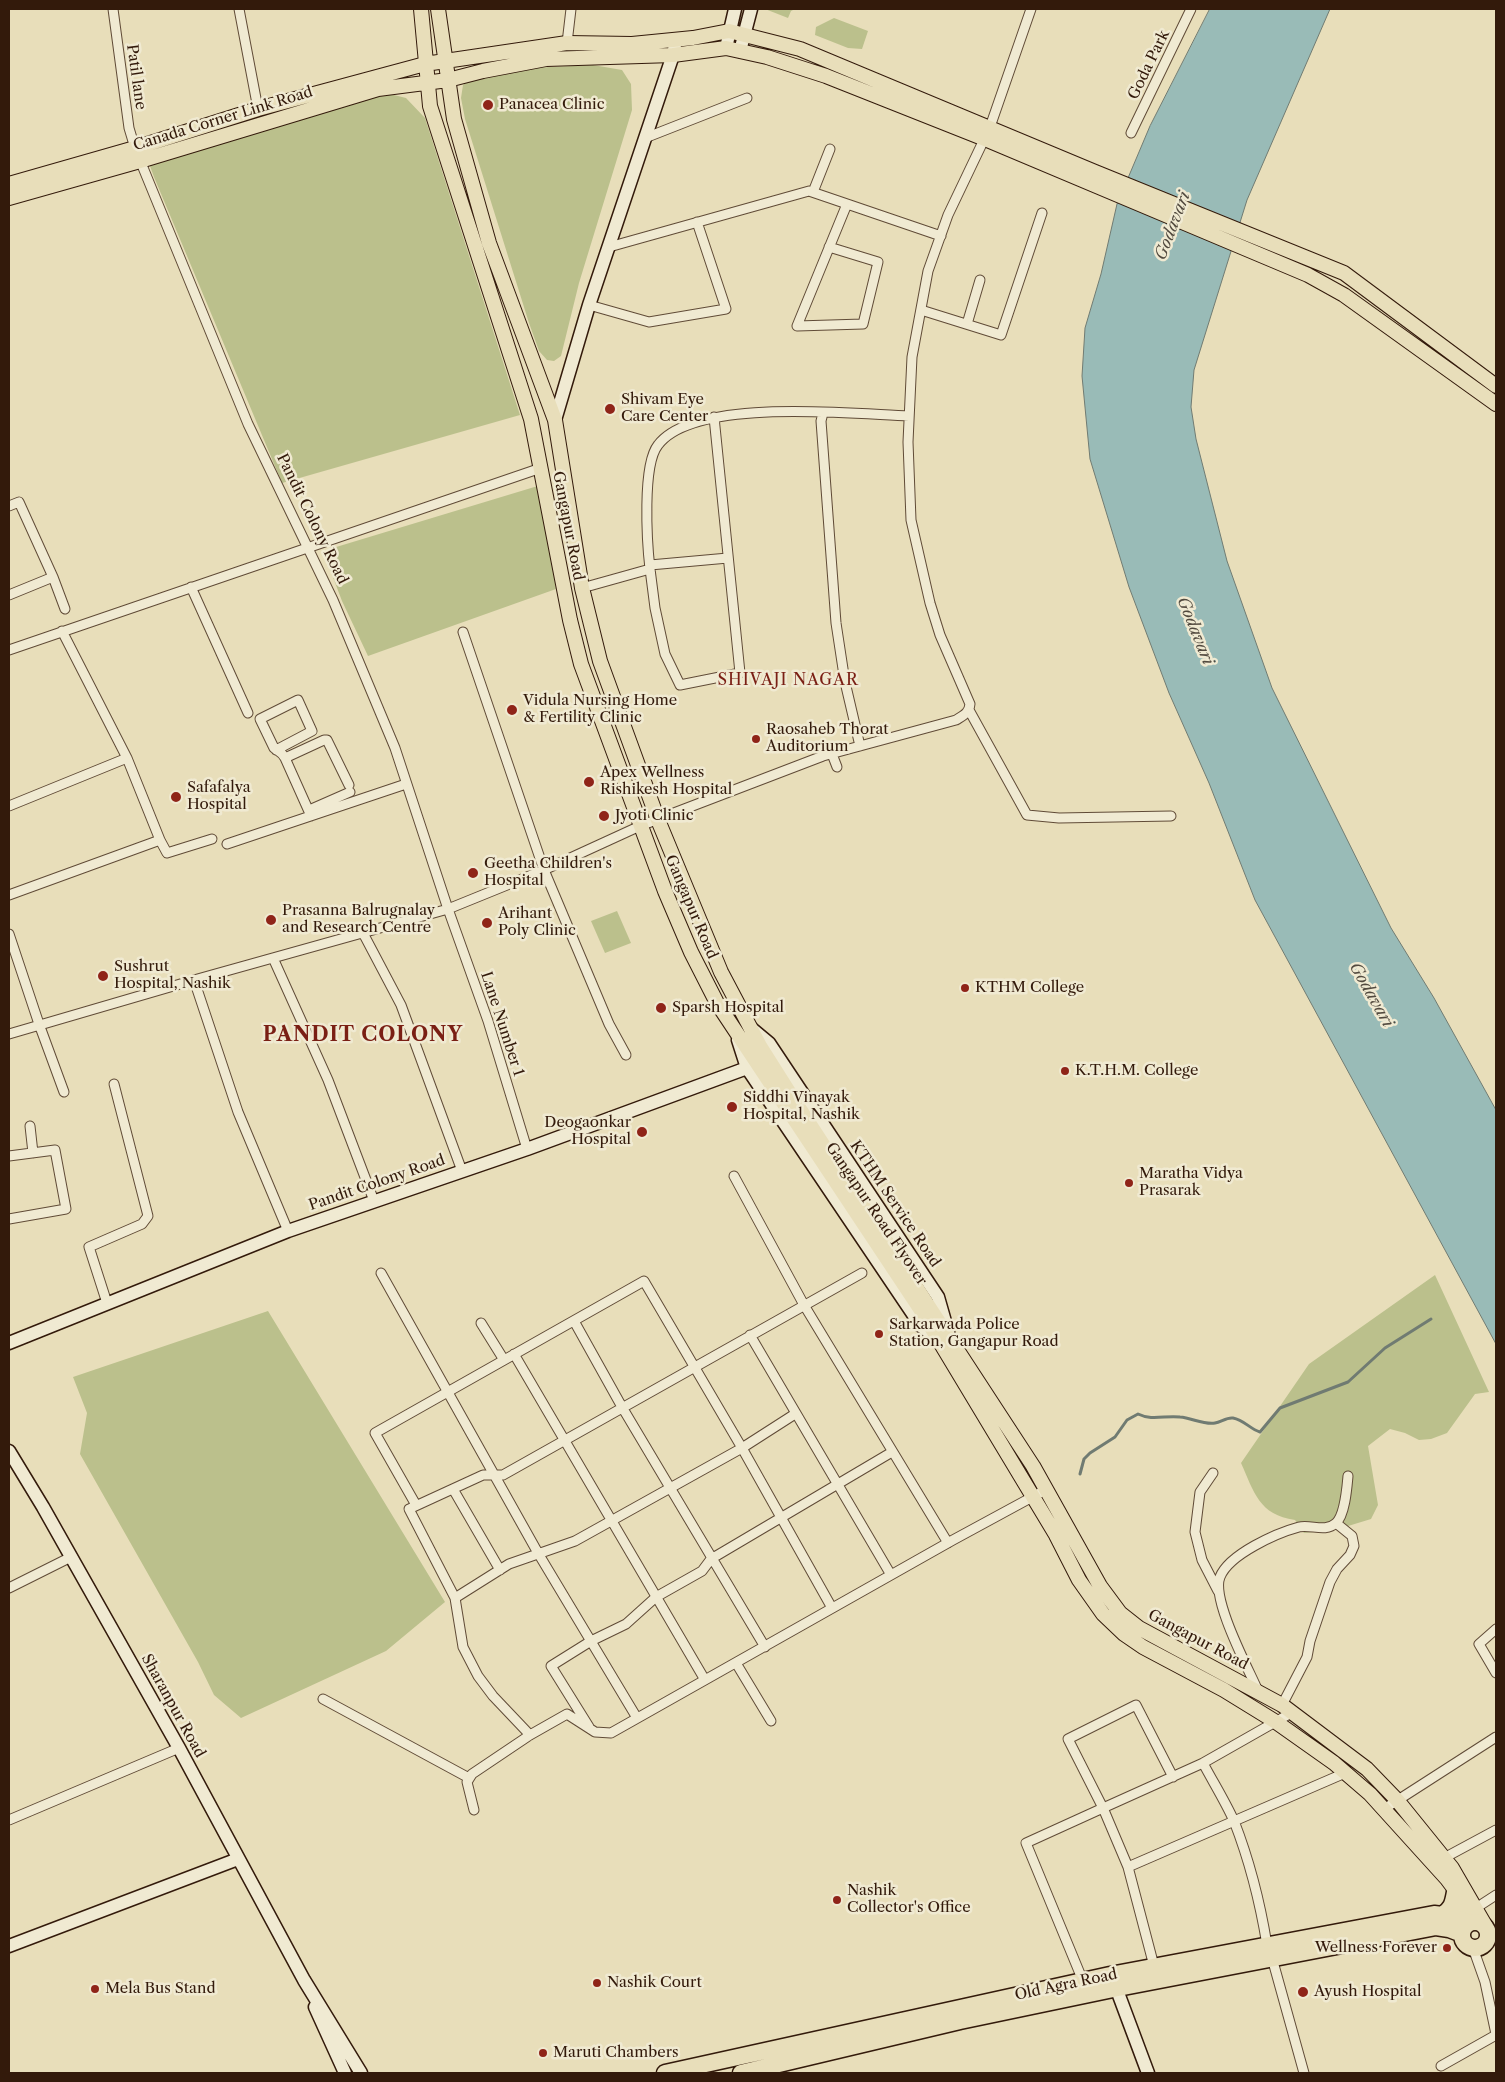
<!DOCTYPE html>
<html>
<head>
<meta charset="utf-8">
<style>
	body { margin:0 }
	#map { position:relative; width:1505px; height:2082px; overflow:hidden; background:#e8deba; font-family:"Libre Caslon Text",serif }
	canvas { display:block }
	.frame { position:absolute; inset:0; border:10px solid #331a0b; pointer-events:none }
</style>
</head>
<body>
<div id="map">
<canvas width="1505" height="2082"></canvas>
<div class="frame"></div>
</div>
<script>
const ctx = document.querySelector('canvas').getContext('2d');
ctx.lineJoin = 'round';
function fill(path, color) { ctx.fillStyle = color; ctx.fill(path, 'evenodd'); }
function stroke(path, color, width, dash) { ctx.strokeStyle = color; ctx.lineWidth = width; ctx.lineCap = dash ? 'butt' : 'round'; ctx.setLineDash(dash || []); ctx.stroke(path); }
function write(font, color, halo, rows, align = 'center') {
  ctx.font = font + ' "Libre Caslon Text",serif'; ctx.lineWidth = 5; ctx.setLineDash([]); ctx.textBaseline = 'middle'; ctx.strokeStyle = halo; ctx.fillStyle = color; for (const [text, x, y, turn = 0] of rows) {
    ctx.save(); ctx.translate(x, y); ctx.rotate((+turn || 0) * Math.PI / 180); ctx.textAlign = isNaN(turn) ? turn : align; if (halo) ctx.strokeText(text, 0, 0); ctx.fillText(text, 0, 0); ctx.restore();
  }
}
fill(new Path2D(`
	M765,9H795L791,11L788,18Z
	M834,18L868,31L862,49L848,48L815,35L816,27Z
	M593,65L622,70L631,84L632,110L579,283L561,356L554,361L547,360L539,351L529,323L465,119L461,98L463,85L475,75L485,70Z
	M382,92L406,98L425,118L520,415L282,483L154,177L150,166L152,160Z
	M541,485L556,589L368,656L342,601L323,551Z
	M617,911L631,943L605,953L591,921Z
	M1435,1275L1489,1392L1475,1394L1447,1433L1431,1439L1419,1440L1405,1433L1390,1429L1368,1446L1378,1505L1371,1519L1335,1530L1304,1533L1295,1520C1259,1515 1254,1492 1241,1463L1309,1364Z
	M268,1311L445,1602L386,1651L241,1718L214,1695L198,1662L80,1454L87,1413L73,1377Z`), '#bbc08c');
const water = new Path2D(`
	M1210,9H1330L1247,200L1194,370L1191,407L1196,439L1227,561L1272,688L1391,928L1434,998L1496,1110V1344L1255,900L1209,783L1169,693L1129,587L1090,459L1082,376L1085,328L1101,274L1117,204L1150,126Z`);
fill(water, '#99bbb7');
stroke(water, '#707b72', 1);
stroke(new Path2D(`
	M1080,1474L1084,1459L1090,1453L1115,1437L1127,1420L1138,1414C1152,1421 1166,1415 1180,1417C1192,1418 1204,1425 1215,1423C1221,1422 1227,1417 1233,1418C1244,1420 1250,1429 1260,1432L1280,1408L1348,1382L1385,1348L1431,1319`), '#707b72', 3);
const street = new Path2D(`
	M113,9L129,128L135,148L248,424L333,600L395,748L448,909L488,1021L527,1149
	M239,9L258,109
	M567,43L571,9
	M1131,133L1191,9
	M645,138L747,98
	M813,192L830,149
	M609,247L809,191L941,236
	M829,247L878,262L863,324L797,326L847,204
	M589,305L649,322L726,309L697,222
	M921,310L1001,335L1042,213
	M967,324L980,280
	M823,413L821,421L836,623L845,682L860,746
	M9,506L19,502L53,577L9,595
	M650,565L728,558
	M650,569L655,608L665,654L680,685L740,673L714,417
	M53,577L65,609
	M191,587L248,713
	M582,588L650,569C647,543 642,465 658,445C694,397 852,414 909,416
	M62,631L127,758
	M463,632L544,870L609,1024L626,1055
	M9,650L541,468
	M969,710L1027,815L1059,818L1171,816
	M276,750L312,731L298,700L260,719L274,748C279,752 282,752 285,758L311,816
	M832,754L837,767
	M285,758L324,740H327L349,785
	M9,806L127,758L160,840L9,895
	M309,810L350,792
	M160,840L167,853L212,839
	M227,844L406,784
	M363,933L401,1005L462,1171
	M9,934L39,1024L64,1092
	M273,958L328,1080L374,1201
	M194,980L238,1112L288,1231
	M9,1034L194,980L448,909L544,870L640,826L823,756L956,720C964,715 969,713 970,704L940,635L930,603L911,520L908,442L912,357L928,271L948,215L990,127L1031,9
	M30,1126L33,1153
	M9,1156L55,1150L66,1209L9,1219
	M734,1176L804,1305L948,1543
	M381,1273L538,1553L637,1718
	M107,1303L89,1247L142,1224L148,1216L114,1084
	M574,1321L622,1407L765,1647
	M481,1323L504,1360
	M750,1335L891,1575
	M514,1354L705,1680
	M1213,1473L1200,1492L1195,1532L1202,1560L1218,1591
	M453,1489L500,1570
	M416,1505L375,1433L644,1281L742,1448L795,1414
	M9,1588L71,1557
	M455,1598L509,1564L575,1541L742,1448L832,1608
	M1496,1629L1479,1644L1496,1673
	M736,1663L771,1721
	M1258,1691C1248,1668 1211,1599 1220,1577C1229,1554 1277,1533 1299,1527C1311,1524 1325,1533 1336,1523C1345,1515 1347,1487 1348,1476
	M323,1699L469,1778
	M1282,1705L1307,1657L1310,1641L1330,1582L1337,1569L1350,1555L1354,1546L1352,1536L1336,1523
	M589,1727L551,1666L591,1641L626,1624L656,1597L702,1571L711,1559L892,1452
	M530,1735L493,1696L478,1676L463,1647L455,1598L409,1509L483,1475H503L862,1273
	M1384,1809L1496,1737
	M474,1810L467,1782L472,1774L530,1735L567,1714L595,1732L611,1733L953,1540L1047,1489
	M9,1820L179,1748
	M1444,1858L1496,1830
	M1128,1867L1345,1773
	M1476,1908L1496,1895
	M1267,1945C1260,1902 1250,1862 1234,1821C1225,1801 1213,1782 1203,1763L1291,1713
	M1473,1948L1485,1982L1496,2034
	M1272,1958L1304,2073
	M1154,1966L1128,1867L1103,1808L1203,1763
	M1083,1981L1026,1843L1103,1808L1068,1739L1136,1705L1173,1777
	M1441,2066L1496,2035`);
const secondary = new Path2D(`
	M726,48L735,9
	M740,51L751,9
	M555,420L589,305L673,55L676,40
	M751,1028L769,1043L938,1297L948,1332
	M738,1040L747,1068L921,1326L936,1338
	M9,1343L288,1231L527,1149L747,1068
	M9,1451L43,1507L179,1748L304,1980L361,2073
	M9,1946L238,1859
	M1114,1982L1148,2073
	M315,2007L345,2073`);
const primary = new Path2D(`
	M421,9L430,106L531,419L570,620L581,664L665,891L691,952L717,1003L920,1309L1056,1535L1079,1580L1103,1614L1124,1634L1143,1647L1224,1690L1276,1722L1334,1763L1370,1794L1447,1879L1453,1887L1469,1923
	M438,9L454,119L489,243L555,420L582,588L600,661L658,820L721,972L760,1046L796,1103L1033,1466L1100,1586L1120,1613L1139,1628L1282,1705L1367,1769L1397,1800L1452,1868L1485,1925
	M9,184L135,148L258,109L425,64L567,43L632,44L693,38L729,31L800,49L1095,172L1344,273L1496,386
	M9,198L140,161L378,89L448,80L483,71L546,59L673,55L726,48L767,57L826,76L985,139L1308,275L1344,295L1496,404`);
const highway = new Path2D(`
	M1442,1915C1452,1909 1453,1903 1455,1892
	M1462 1935a13 13 0 1 1 26 0a13 13 0 1 1-26 0Z
	M665,2073L1110,1975L1434,1914L1451,1916L1469,1923
	M741,2073L960,2021L1118,1988L1436,1927L1449,1929L1462,1934`);
stroke(street, '#604b37', 11);
stroke(secondary, '#331a0b', 15);
stroke(primary, '#331a0b', 16);
stroke(highway, '#331a0b', 19);
stroke(street, '#f0ead2', 9);
stroke(secondary, '#f0ead2', 12);
stroke(primary, '#e8deba', 14);
stroke(highway, '#e8deba', 16);
for (const [x, y, r, color] of [
	[488,105,6,"#8f2418"],
	[610,409,6,"#8f2418"],
	[512,710,6,"#8f2418"],
	[756,739,5,"#8f2418"],
	[589,782,6,"#8f2418"],
	[176,797,6,"#8f2418"],
	[604,816,6,"#8f2418"],
	[473,873,6,"#8f2418"],
	[271,920,6,"#8f2418"],
	[487,923,6,"#8f2418"],
	[103,976,6,"#8f2418"],
	[965,988,5,"#8f2418"],
	[661,1008,6,"#8f2418"],
	[1065,1071,5,"#8f2418"],
	[732,1107,6,"#8f2418"],
	[642,1132,6,"#8f2418"],
	[1129,1183,5,"#8f2418"],
	[879,1334,5,"#8f2418"],
	[837,1900,5,"#8f2418"],
	[1447,1948,5,"#8f2418"],
	[597,1983,5,"#8f2418"],
	[95,1989,5,"#8f2418"],
	[1303,1992,6,"#8f2418"],
	[543,2053,5,"#8f2418"]
]) { const dot = new Path2D(); dot.arc(x, y, r, 0, 2 * Math.PI); ctx.fillStyle = color; ctx.fill(dot); stroke(dot, '#f0ead2', 2); }
write('15px', '#331a0b', '#f0ead2', [
	["Goda Park",1149,65,-64],
	["Patil lane",136,77,82],
	["Canada Corner Link Road",223,119,-17],
	["Pandit Colony Road",312,519,64],
	["Gangapur Road",568,526,79],
	["Gangapur Road",691,907,67],
	["Lane Number 1",502,1024,72],
	["Pandit Colony Road",377,1183,-19],
	["KTHM Service Road",895,1204,56],
	["Gangapur Road Flyover",876,1214,56],
	["Gangapur Road",1198,1640,28],
	["Sharanpur Road",173,1706,61],
	["Old Agra Road",1066,1985,-12]
]);
write('15px', '#331a0b', '#f0ead2', [
	["Panacea Clinic",499,105],
	["Shivam Eye",621,400],
	["Care Center",621,417],
	["Vidula Nursing Home",523,701],
	["& Fertility Clinic",523,718],
	["Raosaheb Thorat",766,730],
	["Auditorium",766,747],
	["Apex Wellness",600,773],
	["Rishikesh Hospital",600,790],
	["Safafalya",187,788],
	["Hospital",187,805],
	["Jyoti Clinic",615,816],
	["Geetha Children's",484,864],
	["Hospital",484,881],
	["Prasanna Balrugnalay",282,911],
	["and Research Centre",282,928],
	["Arihant",498,914],
	["Poly Clinic",498,931],
	["Sushrut",114,967],
	["Hospital, Nashik",114,984],
	["KTHM College",975,988],
	["Sparsh Hospital",672,1008],
	["K.T.H.M. College",1075,1071],
	["Siddhi Vinayak",743,1098],
	["Hospital, Nashik",743,1115],
	["Deogaonkar",631,1123,"right"],
	["Hospital",631,1140,"right"],
	["Maratha Vidya",1139,1174],
	["Prasarak",1139,1191],
	["Sarkarwada Police",889,1325],
	["Station, Gangapur Road",889,1342],
	["Nashik",847,1891],
	["Collector's Office",847,1908],
	["Wellness Forever",1437,1948,"right"],
	["Nashik Court",607,1983],
	["Mela Bus Stand",105,1989],
	["Ayush Hospital",1314,1992],
	["Maruti Chambers",553,2053]
], 'left');
write('italic 16px', '#524a3f', '#f0ead2', [
	["Godavari",1173,226,-69],
	["Godavari",1195,631,68],
	["Godavari",1371,995,60]
]);
ctx.letterSpacing = '1px';
write('16px', '#7a1f14', '#f0ead2', [
	["SHIVAJI NAGAR",788,680]
]);
ctx.letterSpacing = '0px';
ctx.letterSpacing = '1px';
write('bold 20px', '#7a1f14', '#f0ead2', [
	["PANDIT COLONY",363,1035]
]);
ctx.letterSpacing = '0px';
</script>
</body>
</html>
